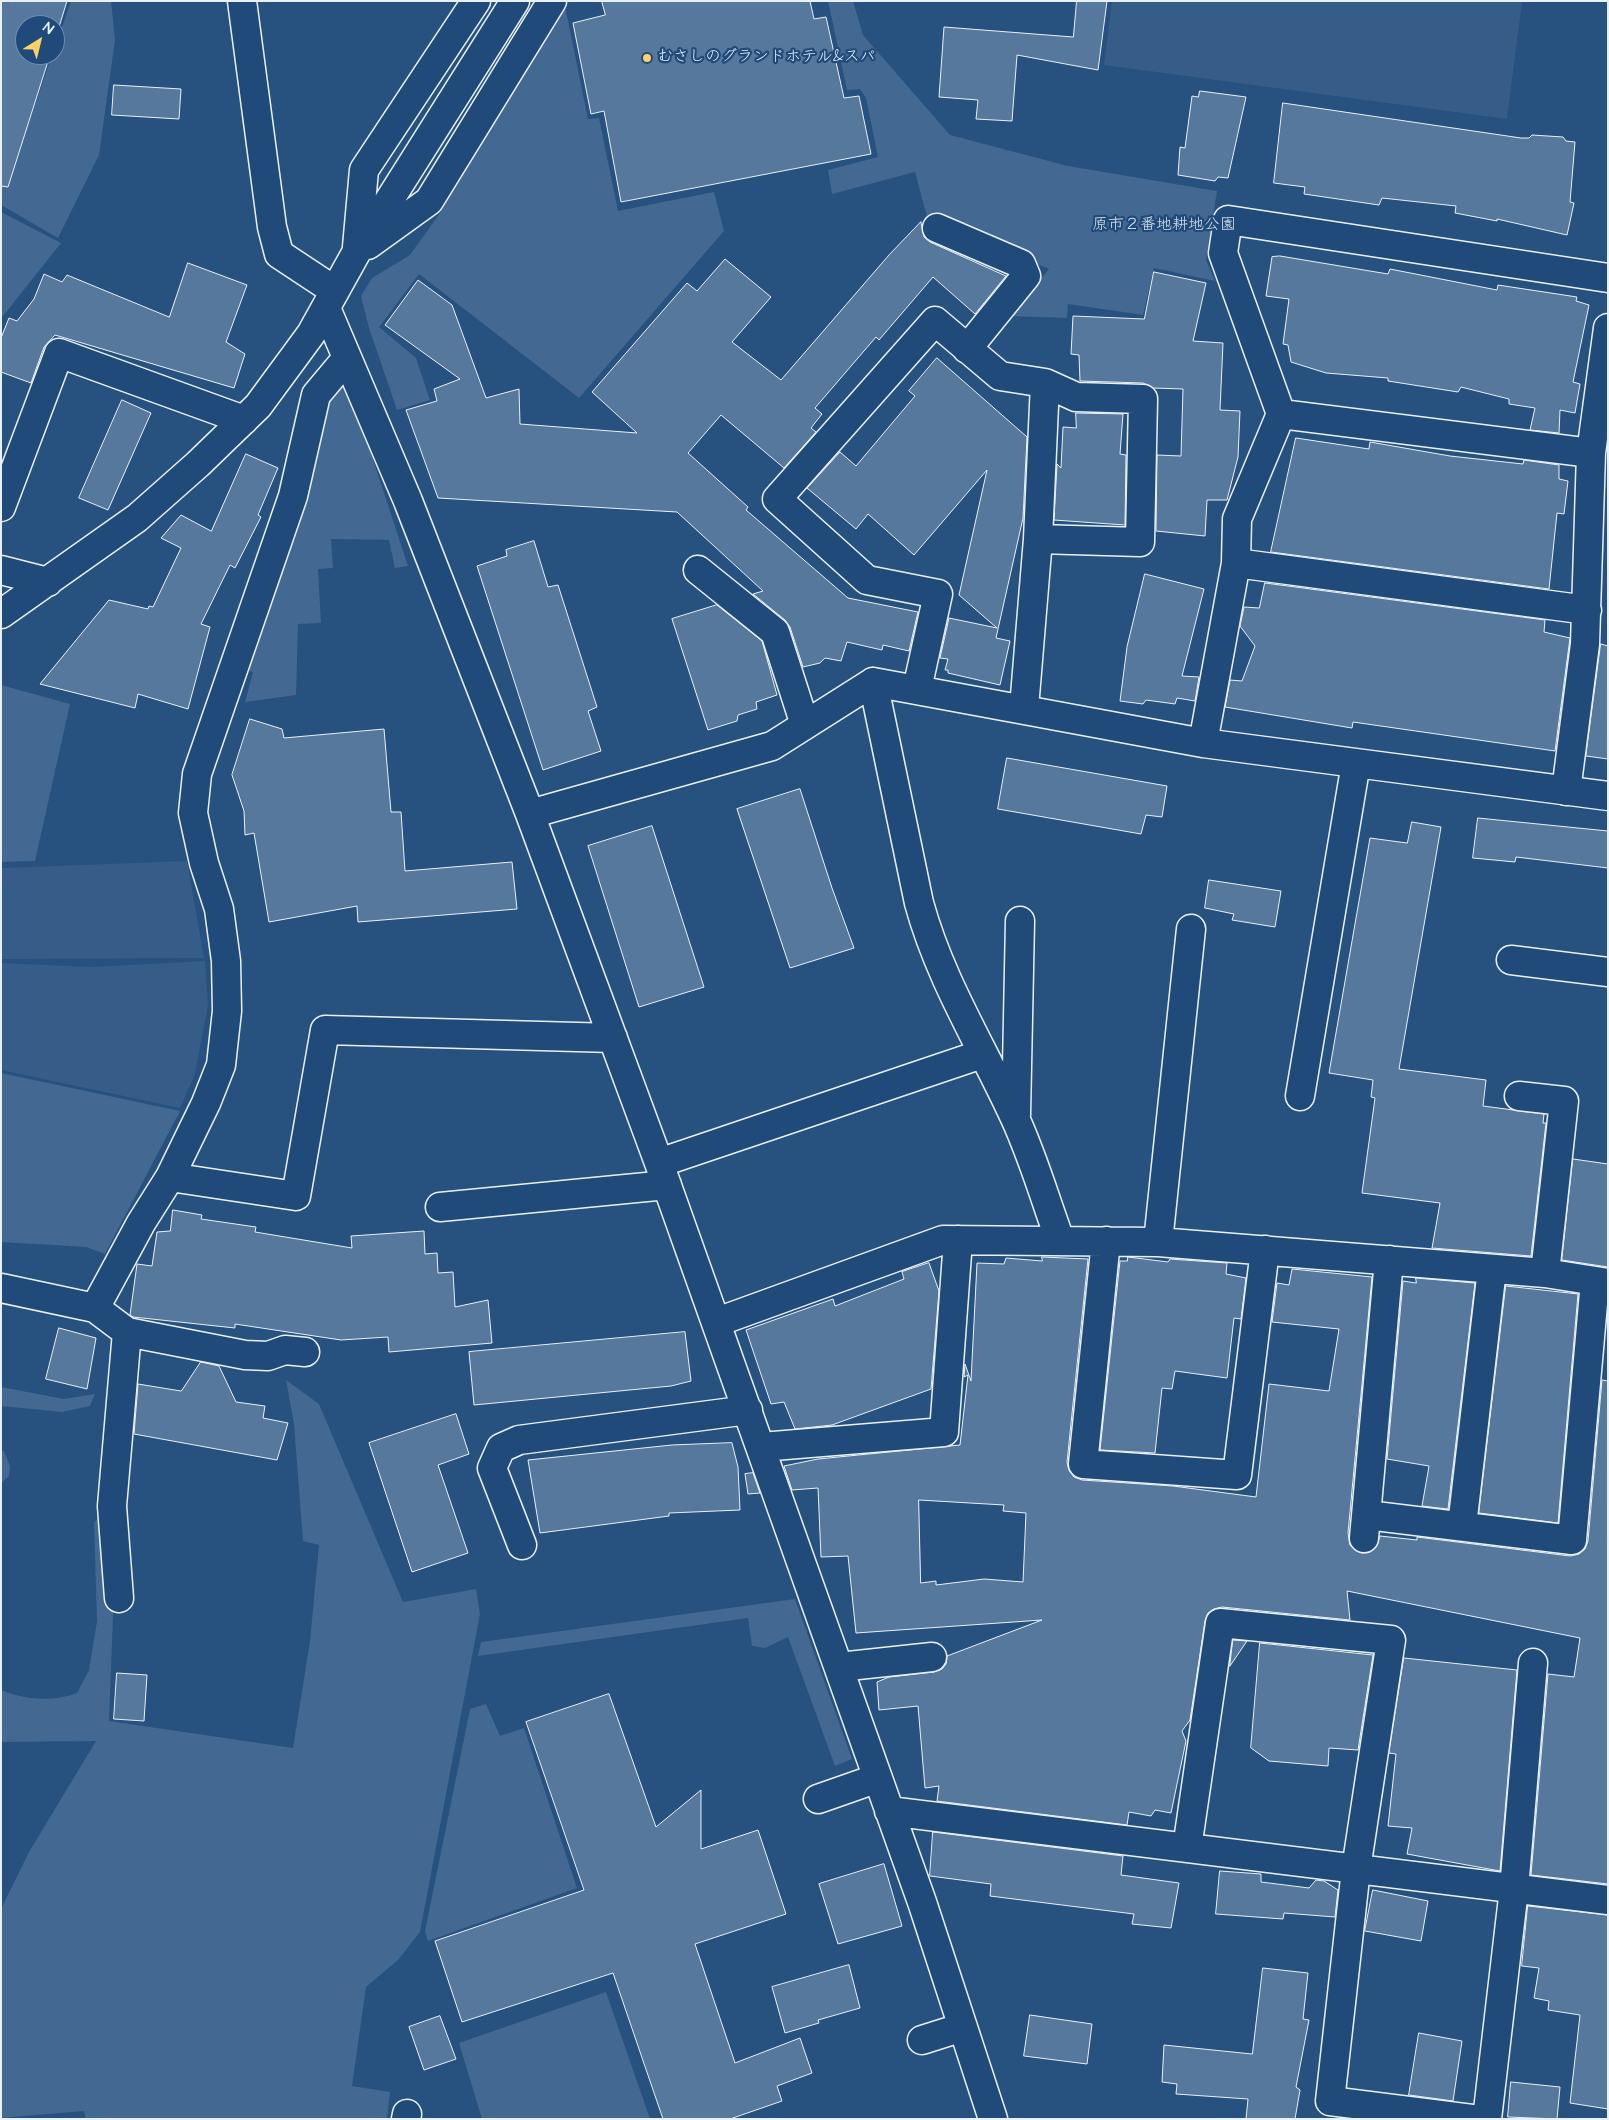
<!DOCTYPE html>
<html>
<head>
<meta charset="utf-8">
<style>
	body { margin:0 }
	#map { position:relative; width:1609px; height:2120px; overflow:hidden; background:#27517f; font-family:"Architects Daughter",sans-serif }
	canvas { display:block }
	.frame { position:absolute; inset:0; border:2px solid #e8f1f8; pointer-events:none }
	.north { position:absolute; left:15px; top:15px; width:50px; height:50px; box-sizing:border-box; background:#1f4a7a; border:1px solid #6f8dac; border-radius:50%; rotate:36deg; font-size:14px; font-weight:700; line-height:20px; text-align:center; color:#e8f1f8 }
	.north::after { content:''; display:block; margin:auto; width:18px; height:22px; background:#ffd166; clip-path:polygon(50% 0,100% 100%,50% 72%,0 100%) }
</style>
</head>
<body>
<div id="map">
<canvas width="1609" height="2120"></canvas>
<div class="frame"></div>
<div class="north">N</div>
</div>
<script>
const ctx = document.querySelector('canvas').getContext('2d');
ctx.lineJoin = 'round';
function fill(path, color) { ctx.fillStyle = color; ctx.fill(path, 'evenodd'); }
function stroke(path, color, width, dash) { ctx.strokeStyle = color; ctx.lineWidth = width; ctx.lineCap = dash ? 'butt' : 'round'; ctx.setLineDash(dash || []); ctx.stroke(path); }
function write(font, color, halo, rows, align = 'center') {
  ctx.font = font + ' "Architects Daughter","Klee One",sans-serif'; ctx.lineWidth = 4.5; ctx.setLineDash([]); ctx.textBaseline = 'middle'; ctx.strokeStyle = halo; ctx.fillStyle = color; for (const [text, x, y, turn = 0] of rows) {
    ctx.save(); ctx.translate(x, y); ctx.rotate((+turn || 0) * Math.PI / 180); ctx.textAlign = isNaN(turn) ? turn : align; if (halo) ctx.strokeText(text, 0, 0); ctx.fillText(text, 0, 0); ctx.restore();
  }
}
fill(new Path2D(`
	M1112,1H1522L1507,119L1104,65Z
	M187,861L204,958L1,959V868Z
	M205,961L208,1005L195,1074L180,1108L1,1070V963L92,967Z`), '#355d88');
fill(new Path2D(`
	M71,1H111L115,40L99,155L58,238L1,205V157L16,160L52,55H55V48Z
	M564,1L588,119L599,118L618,211L714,192L724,231L579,398L419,274L379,327L416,358L430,400L397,410L369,328L361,296L372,278L410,255L440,213Z
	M828,1H853L863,35L950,135L1068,166L1217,191L1206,260L1215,281L1154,268L1143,315L1068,304L1067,318L1011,316L1049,269L927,217L915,172L832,194L828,170L878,157L866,98L860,89L847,90Z
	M1,212L61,243L3,316L1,315Z
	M345,374L408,566L395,568L389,540L331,539L333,568L318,569L321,623L298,624L296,695L245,702L253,672L240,668L325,401Z
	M1,685L70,704L35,861L1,862Z
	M1,1073L180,1111L105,1254L86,1247L1,1242Z
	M286,1380L319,1404L403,1602L476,1589L480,1614L420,1932L398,1960L366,1987L352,2086L390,2092L387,2119H86L84,2111L1,2118V1909L29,1852L96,1741L1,1742V1690C25,1700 54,1702 77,1693L89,1670L97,1621L94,1523L107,1507L114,1590L109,1721L293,1748L310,1641L319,1545L303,1541L294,1424Z
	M1,1387L64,1399L95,1394L90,1406L62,1412L1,1406Z
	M1,1451H4L10,1466L9,1476L1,1483Z
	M795,1599L852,1759L835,1766L788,1637L765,1648L752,1646L748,1618L478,1656L481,1642Z
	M486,1704L500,1736L524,1728L577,1888L428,1941L425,1931L470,1709Z
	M606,1992L650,2119H482L459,2043Z`), '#436891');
const building = new Path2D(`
	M1,1H67L55,40V25H25V55H50L8,187L1,186Z
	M602,1H810L814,19L826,17L844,98L859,96L871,154L621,202L604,111L591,114L573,23L605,15Z
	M1077,1H1107L1098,70L1017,55L1012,121L976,119L978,100L939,97L944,27L1073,37Z
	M114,85L181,89L179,119L112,115Z
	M1200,91L1246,97L1228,178L1218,177L1215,181L1178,175L1180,147L1185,148L1192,96L1198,97Z
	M1283,103L1521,138H1529L1532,135L1563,137L1566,141L1575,142L1570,202L1574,203L1567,235L1497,219V221L1455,213L1456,206L1382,198L1379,205L1304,194L1305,187L1274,183Z
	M921,222L924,237L930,242L1006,276L975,314L933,277L879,340L876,337L815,408L822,414L811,428L816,432L784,468L721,415L688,453L748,507L746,510L848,598L918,612L909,651L883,645L882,650L847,642L841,661L825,658L820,663L803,667L790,627L785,620L753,594L763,591L677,512L438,498L406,410L437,401L434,389L460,379L385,325L418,280L452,305L486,398L519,389L520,424L637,433L592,392L687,283L697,291L725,259L771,297L732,342L781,380L889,255Z
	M1280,256L1388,274L1390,269L1497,290L1498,285L1577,297L1576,301L1589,305L1573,382L1580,384L1575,413L1560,410L1559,433L1530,430L1535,408L1509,404V399L1461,387L1458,392L1388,381V378L1326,373L1291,362L1288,345L1283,344L1289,299L1266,296L1272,257Z
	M188,263L247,285L226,342L245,354L234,388L55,335L44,347L31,383L1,372V338L9,318L17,321L34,299L44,274L62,282L67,275L169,317Z
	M1154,272L1206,283L1193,341L1223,343L1220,410L1240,411L1238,457L1227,500H1207L1205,536L1156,531L1157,455L1181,456L1183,389L1153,388L1143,383L1080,381L1079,355L1071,354L1073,316L1144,319Z
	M937,358L1027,437L1023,518L996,638L1010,641L1000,685L948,673V670H945L948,659L940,658L949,618L997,628L959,595L987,470L914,555L868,514L856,529L807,488L840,452L856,466L915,396L909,391Z
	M122,400L151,413L108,510L79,498Z
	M1076,413L1123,414L1120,454L1126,455L1125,525L1054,520L1057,464L1061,468L1063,427L1076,428Z
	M1296,438L1369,449L1370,442L1450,456L1523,464L1524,460L1559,465V479L1568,481L1564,514L1557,513L1549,589L1271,552Z
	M246,454L278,468L258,515L261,517L235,568L230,565L201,624L210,627L188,709L138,694L135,708L40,684L109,600L148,609L149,606L153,607L181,548L161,538L181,515L211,531Z
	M534,541L548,587L558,585L597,707L588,711L601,751L543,770L477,566L507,556L506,550Z
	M1145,574L1204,589L1182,676L1199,677L1195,701L1177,698L1175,704L1146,700L1143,704L1120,701L1127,647Z
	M1265,583L1545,620L1544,632L1570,638L1555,751L1353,722L1352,728L1225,707L1230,680L1242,681L1255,646L1240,626L1244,607L1259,608Z
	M717,605L762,641L777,695L756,702L757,709L738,715L737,721L708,730L672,619Z
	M1601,644L1608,646V759L1586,756Z
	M250,719L282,729L284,738L384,729L391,812H401L405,871L512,862L517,909L358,922L357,906L269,922L254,833L245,835L244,811L232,775Z
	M1007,758L1167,786L1162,817L1146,815L1141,834L998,809Z
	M800,789L832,888L854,948L790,968L737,809Z
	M1478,818L1608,831V868L1516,857L1515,862L1473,858Z
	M1412,822L1441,827L1399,1069L1486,1080L1483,1106L1544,1114L1543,1123H1546L1531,1256L1432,1248L1440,1203L1362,1193L1375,1098L1371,1097L1373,1080L1329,1073L1370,838L1407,843Z
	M652,826L704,987L639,1007L588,846Z
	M1209,880L1281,891L1275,927L1232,920L1234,914L1205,908Z
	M1573,1159L1608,1164V1267L1562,1260Z
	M173,1210L202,1215L201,1219L256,1227L255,1232L352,1248L351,1236L424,1231L425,1254L437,1253L438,1273L453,1272L455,1307L488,1300L492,1343L389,1352L388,1337L341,1340L235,1324V1328L133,1317L130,1315L137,1264L152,1266L157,1232L170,1231Z
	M1042,1257L1088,1259L1067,1462L1069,1470L1074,1477L1082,1480L1173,1486L1256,1497L1269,1384L1329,1391L1339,1329L1272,1322L1277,1283L1289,1285L1292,1269L1372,1277L1348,1533L1350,1545L1355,1550L1362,1553L1370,1552L1376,1547L1380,1536L1417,1540V1537L1570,1556L1579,1554L1585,1549L1588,1541L1602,1380L1608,1381V1884L1531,1875L1548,1674L1574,1677L1580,1638L1347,1591L1350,1620L1222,1607L1214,1609L1208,1613L1205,1621L1190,1720L1182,1731L1186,1741L1171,1813L1155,1810L1151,1816L1129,1812L1127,1825L937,1801L939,1786L925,1788L918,1706L879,1710L877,1682L889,1677L934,1672L942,1669L946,1664L947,1656L1042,1620L856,1633L848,1556L821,1557L818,1488L792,1490L784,1466L818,1459L960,1445L968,1375L964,1377L965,1364L971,1381L977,1263L1004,1264L1006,1258L1042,1261ZM919,1500L1004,1505L1003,1511L1026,1513L1023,1582L984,1579L936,1585V1581L921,1583Z
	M1128,1257L1168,1262L1170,1259L1227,1263L1226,1274L1246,1278L1241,1319L1234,1318L1227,1378L1175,1371L1172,1389L1162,1388L1155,1453L1100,1450L1120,1261H1127Z
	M929,1263L939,1291L931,1389L832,1425L795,1429L784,1402L771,1404L746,1330L833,1299L835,1306L904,1279L902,1272Z
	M1416,1278L1475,1283L1448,1509L1422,1506L1429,1466L1387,1459L1403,1281L1416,1283Z
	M1506,1286L1578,1294L1558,1523L1479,1513Z
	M59,1328L96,1338L87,1389L46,1379Z
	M685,1332L691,1381L671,1386L474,1405L469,1352Z
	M201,1362L219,1366L236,1402L265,1406L263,1418L288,1423L277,1460L134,1434L138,1384L181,1391Z
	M456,1414L469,1454L438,1465L468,1553L412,1572L369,1443Z
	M732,1443L738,1467L740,1510L669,1513V1516L540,1533L528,1460L672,1445Z
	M753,1473L760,1493L748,1494L745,1474Z
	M1233,1640L1247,1641L1230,1666Z
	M1260,1643L1373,1655L1358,1750L1329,1748L1328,1766L1269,1761L1251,1748Z
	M1404,1658L1517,1670L1500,1871L1407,1854L1412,1828L1388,1826L1396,1754L1389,1753Z
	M117,1673L147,1675L144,1721L114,1719Z
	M609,1694L656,1827L701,1790V1849L758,1830L786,1914L695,1944L735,2063L800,2038L812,2073L777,2086L782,2101L730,2119H663L613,1973L462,2022L435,1941L584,1890L526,1722Z
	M933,1832L1123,1856L1121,1875L1179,1883L1171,1928L1132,1924L1134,1914L990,1896L991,1884L930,1876Z
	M884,1864L902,1926L838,1944L819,1884Z
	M1220,1871L1261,1874V1882L1309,1888L1316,1880L1324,1881L1338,1890L1335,1917L1284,1913L1283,1919L1216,1914Z
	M1373,1890L1428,1901L1421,1941L1365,1931Z
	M1528,1906L1608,1915V2109L1570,2103L1580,2015L1548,2010L1549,2001L1534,1998L1539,1968L1522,1966Z
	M849,1965L860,2008L818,2020L819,2023L785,2033L772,1987Z
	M1263,1968L1308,1973L1303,2019L1309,2020L1296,2087L1300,2090L1295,2119H1246L1248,2099L1176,2094L1177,2084L1162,2082L1164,2045L1252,2054Z
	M1030,2015L1092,2024L1087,2064L1024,2056Z
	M440,2016L456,2059L424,2070L409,2027Z
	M1419,2033L1462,2041L1453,2101L1409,2095Z
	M1511,2082L1560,2087L1557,2119L1508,2117Z`);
fill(building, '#57789d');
stroke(building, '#e8f1f8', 1);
const minor = new Path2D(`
	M242,1L272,227L279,254L335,291
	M937,228L1021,264L1026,276L967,349
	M368,245L429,201L552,1
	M357,247L364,170L476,1
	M326,308L408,501L530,814L659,1163L922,1902L993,2119
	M1281,414L1591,453
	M1,507L59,353L244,420
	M1038,539L1045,383
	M1236,563L1587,610
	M1,570L48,582
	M698,570L775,632L805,725
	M1,614L137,518L198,464L258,406L311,334L356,253L515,1
	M873,682L919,903C940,980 982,1046 1015,1118C1033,1157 1045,1199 1060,1240
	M917,689L938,594L867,580L777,499L935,321L1000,376L1045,383L1076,397L1143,399L1140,542L1038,539L1024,708
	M1203,743L1236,563L1237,519L1281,414L1223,253L1228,220L1608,278
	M1566,791L1585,644L1591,453L1608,328
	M530,814L772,746L873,682L1203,743L1608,796
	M1511,960L1608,972
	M1300,1096L1356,763
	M1519,1096L1564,1101L1545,1273
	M1016,1115L1020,921
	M659,1163L982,1054
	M170,1177L296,1196L325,1030L613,1038
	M440,1207L667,1185
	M1106,1241L1083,1464L1237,1475L1265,1250
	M1158,1242L1191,929
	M1,1288L95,1308L141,1223L170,1177L206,1103L221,1065L227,1011L226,961L219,909L204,863L193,813L197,774L293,496L316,395L347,358
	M95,1308L127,1332L245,1355L268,1356L285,1350L305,1352
	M717,1322L943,1240L1158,1242L1545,1273L1608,1283
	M761,1447L944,1432L958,1240
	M1367,1515L1572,1540L1595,1281
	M1462,1526L1492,1269
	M1364,1538L1389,1260
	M522,1545L492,1468L501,1448L519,1440L748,1410
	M119,1598L112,1506L127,1332
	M839,1667L932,1657
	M818,1799L878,1778
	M889,1811L1608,1900
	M1187,1848L1220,1623L1391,1640L1356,1869L1330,2101L1472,2119
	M922,2040L963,2027
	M406,2119L407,2114
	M1487,2119L1514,1889L1533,1663`);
stroke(minor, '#e8f1f8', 31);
stroke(minor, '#1f4a7a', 28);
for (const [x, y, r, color] of [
	[647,58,5,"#ffd166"]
]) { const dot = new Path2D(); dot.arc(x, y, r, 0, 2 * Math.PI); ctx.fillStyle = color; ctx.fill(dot); stroke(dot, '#1f4a7a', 2); }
write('16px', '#e8f1f8', '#1f4a7a', [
	["むさしのグランドホテル&スパ",657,58]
], 'left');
write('16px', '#d8e3ee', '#1f4a7a', [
	["原市２番地耕地公園",1164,226]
]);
</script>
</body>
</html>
